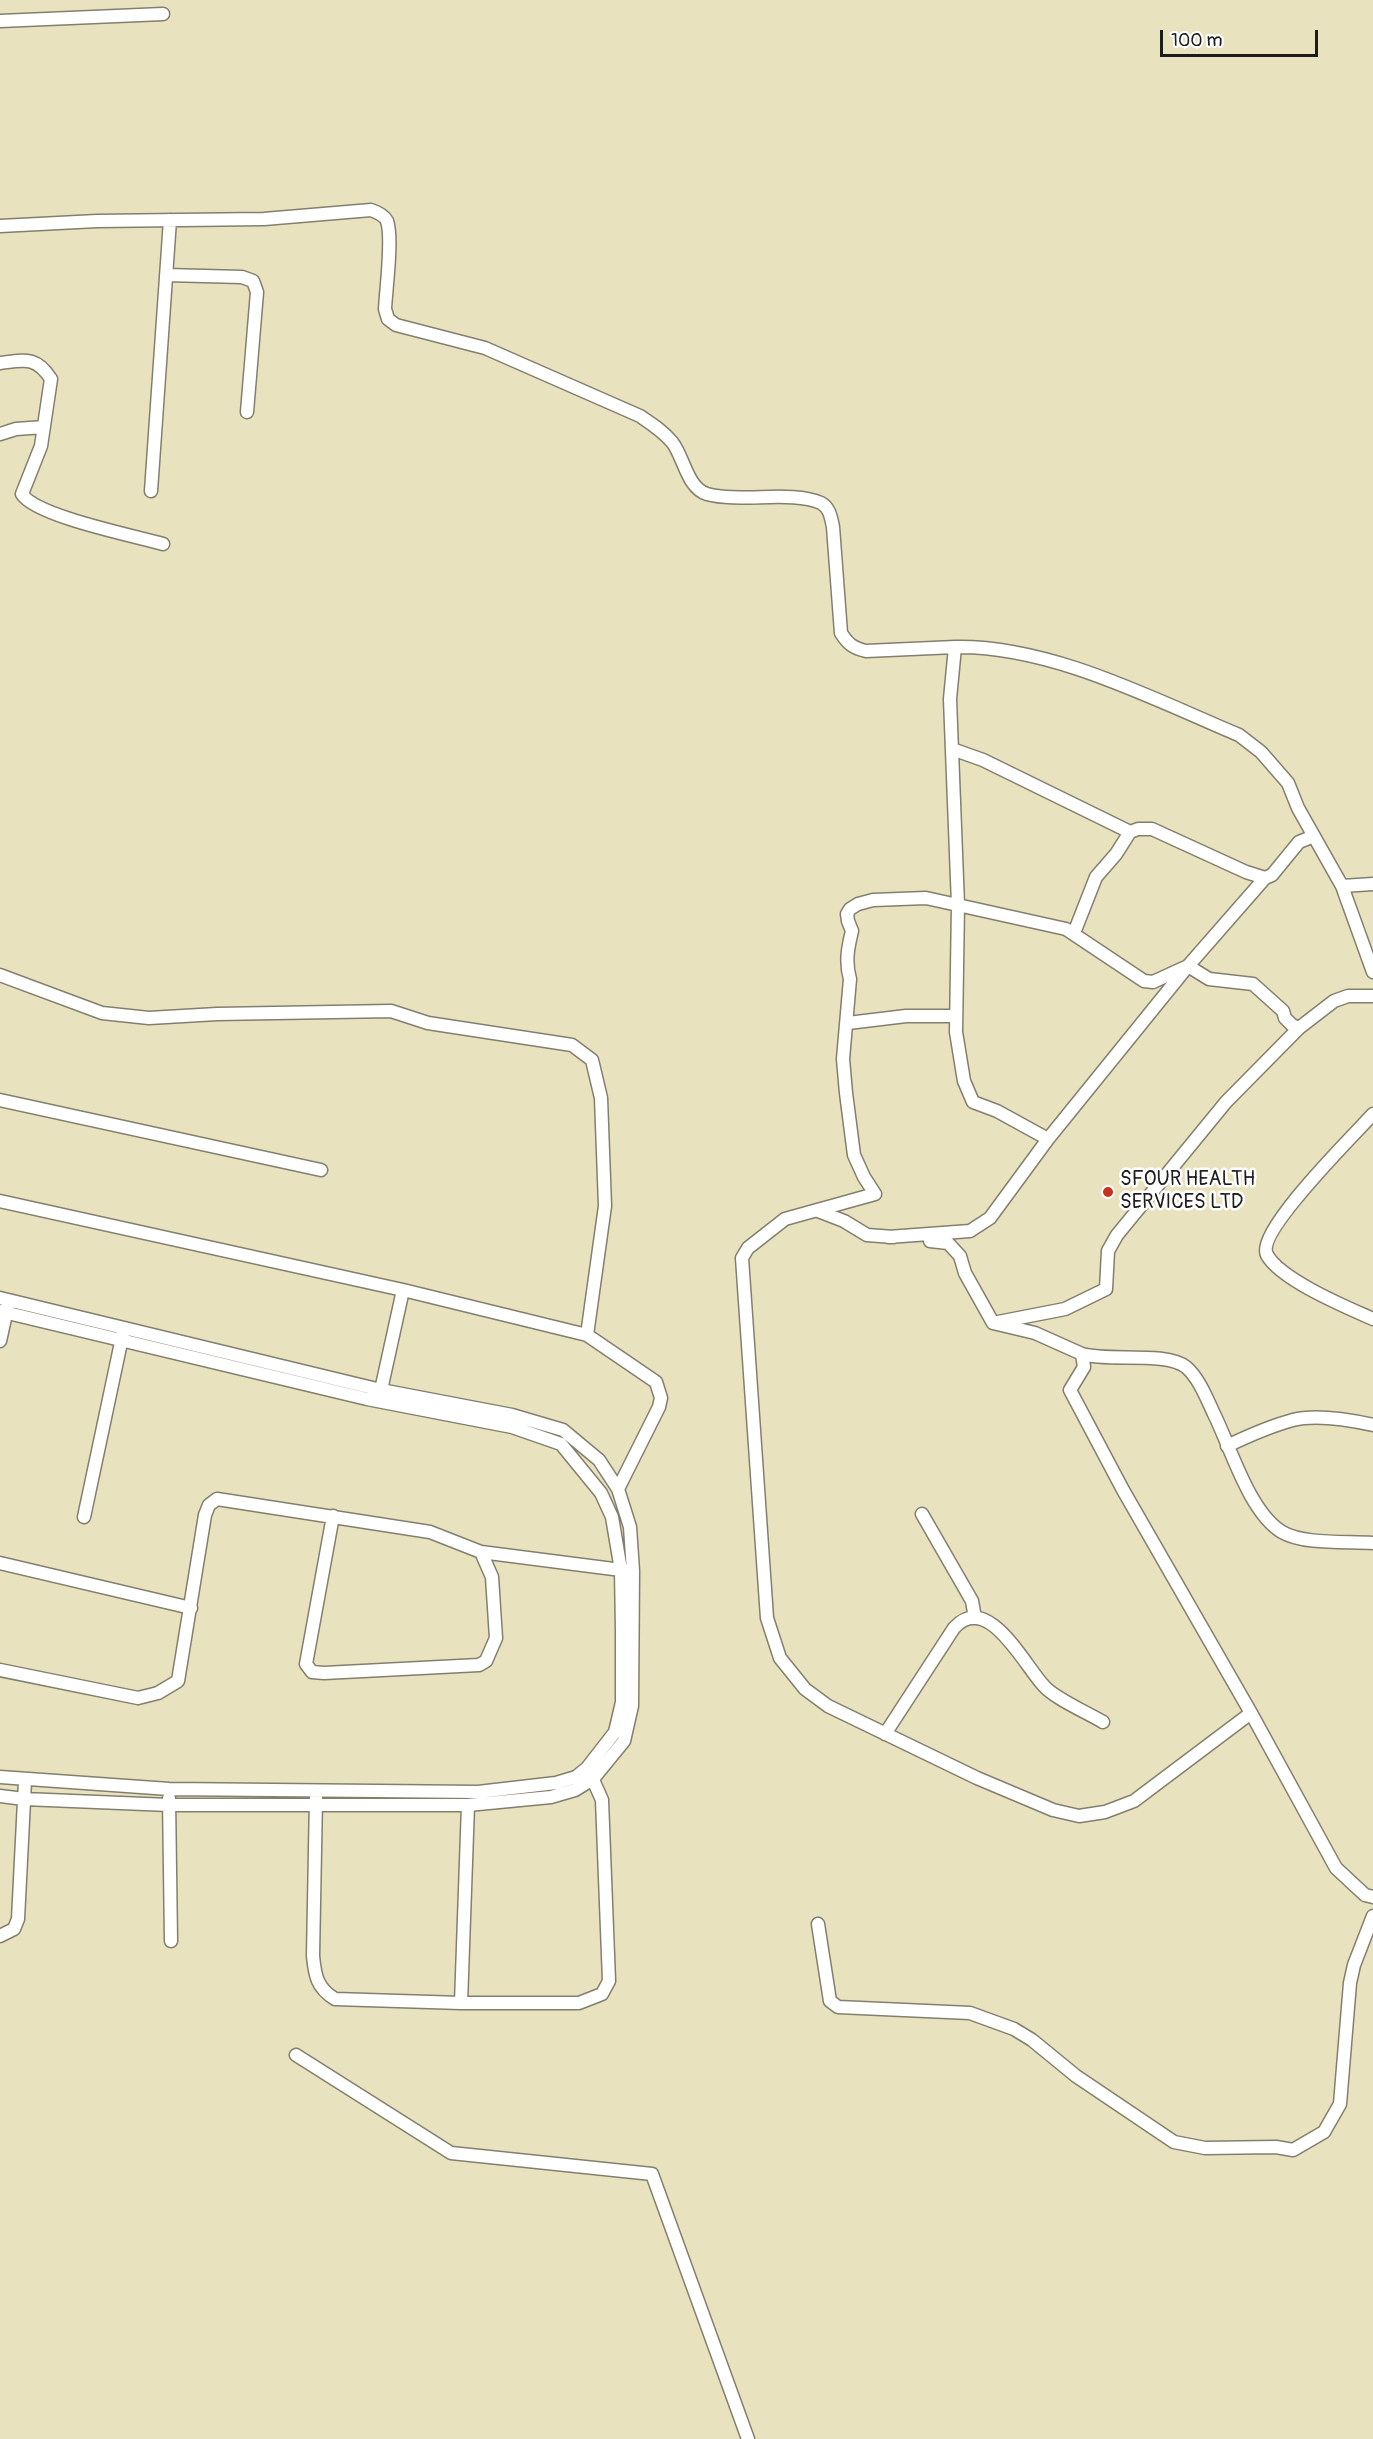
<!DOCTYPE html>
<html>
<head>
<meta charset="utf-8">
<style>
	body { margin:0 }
	#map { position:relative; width:1373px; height:2439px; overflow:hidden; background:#e9e2bf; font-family:Pangolin,sans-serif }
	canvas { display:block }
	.scale { position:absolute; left:1160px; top:30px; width:158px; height:27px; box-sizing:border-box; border:3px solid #1c1c1c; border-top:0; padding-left:8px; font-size:18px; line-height:21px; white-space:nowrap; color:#1c1c1c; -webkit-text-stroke:4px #fff; paint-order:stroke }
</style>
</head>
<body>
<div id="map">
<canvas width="1373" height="2439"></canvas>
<div class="scale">100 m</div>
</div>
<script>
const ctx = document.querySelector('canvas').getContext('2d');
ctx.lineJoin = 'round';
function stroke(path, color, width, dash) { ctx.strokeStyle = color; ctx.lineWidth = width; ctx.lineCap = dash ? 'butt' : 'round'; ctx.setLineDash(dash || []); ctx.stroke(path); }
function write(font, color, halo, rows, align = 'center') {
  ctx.font = font + ' Pangolin,sans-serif'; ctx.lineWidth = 5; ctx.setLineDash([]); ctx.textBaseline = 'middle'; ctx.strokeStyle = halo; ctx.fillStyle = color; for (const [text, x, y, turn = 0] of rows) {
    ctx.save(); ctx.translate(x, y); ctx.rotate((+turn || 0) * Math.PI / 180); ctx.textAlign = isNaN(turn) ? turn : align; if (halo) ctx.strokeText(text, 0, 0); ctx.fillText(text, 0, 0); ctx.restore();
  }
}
const minor = new Path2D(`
	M0,21L163,14
	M0,226L97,221L264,219L371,210C377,212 384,215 387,221C393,238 386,289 385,309L388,319L396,325L485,348L640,416C652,424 663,431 672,442C684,457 687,488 707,494C740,503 792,490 821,503C830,508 831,518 833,527L841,633C848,644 853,648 866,651L955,647
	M166,275L242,277L253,281L257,292L247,412
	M0,363C25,360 36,356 51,379L41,446L22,494C35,516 135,536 163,544
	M0,434L16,429L44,427
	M151,491L170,220
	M952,749L983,760L1130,832
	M1342,886L1373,884
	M1074,933L1096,877L1116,854L1130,832L1138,829H1152L1246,872L1265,878L1272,875L1299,842L1314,836
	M0,975L102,1013L149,1018L217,1014L391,1011L428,1023L572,1045L592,1060L601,1098L605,1206L587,1335
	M848,1023L906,1016H956
	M0,1100L321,1170
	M1373,1114C1355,1134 1255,1232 1267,1255C1281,1280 1346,1307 1373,1319
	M1048,1139L997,1111L973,1102L964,1081L956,1032L958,905L950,699L955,647C1050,645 1153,699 1239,735L1261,752L1288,783L1298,808L1342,886L1373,972
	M875,1194L785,1219L748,1248L742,1258L767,1618L780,1658L805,1689L828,1706L977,1778L1053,1810L1079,1816L1105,1812L1134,1801L1251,1713
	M868,1196L875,1194L864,1177L854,1155L846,1093L843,1059L850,979C845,962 848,947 852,931L848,921L847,914L850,909L858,904L873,900L926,898L1066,929L1144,981L1153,982L1188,966L1209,979L1253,984L1283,1011L1285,1018L1292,1025L1299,1028
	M0,1201L403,1290
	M818,1211L844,1221L867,1235L894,1237
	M888,1237L970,1231L990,1218L1048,1139L1188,966L1265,878
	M930,1241L948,1243L960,1256L965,1273L993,1323L1035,1333L1082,1354
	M0,1298L381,1390L512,1415L563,1430L599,1460L618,1489L630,1527L633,1571L632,1706L624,1741L593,1779L575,1790L551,1797L468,1805H169L24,1799L0,1796
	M0,1311L367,1399L512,1427L561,1444L601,1493L612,1517L621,1570L622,1631V1702L615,1732L587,1768L576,1777L556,1783L478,1792L169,1789L0,1777
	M993,1323L1065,1309L1106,1289L1108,1251L1117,1235L1226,1102L1299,1028L1334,1001L1348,996H1373
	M0,1341L8,1305
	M381,1390L403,1290L587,1335L656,1382L661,1398L659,1407L618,1489
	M1227,1446C1248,1436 1270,1426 1293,1420C1317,1414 1350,1420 1373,1425
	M922,1514L972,1601L975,1618
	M84,1517L123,1333
	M1373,1543C1348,1541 1304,1545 1282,1532C1249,1512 1231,1448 1214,1414C1207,1399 1199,1378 1186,1367C1166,1351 1108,1362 1082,1354L1084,1367L1070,1390L1123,1490L1251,1713L1336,1868L1365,1895L1373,1897
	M481,1552L629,1571
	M0,1563L191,1608
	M0,1670L138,1698L158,1693L178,1681L205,1515L209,1505L217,1499L430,1532L481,1552L492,1577L496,1638L486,1661L479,1665L324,1673L312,1672L306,1664L333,1516
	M885,1734L954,1628C988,1591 1024,1665 1044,1686C1054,1698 1088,1713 1103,1722
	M316,1797L313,1956C315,1976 317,1988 335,1999L461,2003H579L602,1994L609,1981L602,1800L590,1773
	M169,1798L171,1941
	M818,1924L830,2001L838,2007L970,2013L1014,2029L1032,2040L1076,2076L1174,2142L1205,2148L1276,2147L1293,2150L1324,2132L1340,2104L1350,1983L1354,1965L1373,1916
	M0,1936L14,1929L18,1919L25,1781
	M461,2003L468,1805
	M296,2055L451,2153L652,2174L748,2439`);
stroke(minor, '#827f6e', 15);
stroke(minor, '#fff', 12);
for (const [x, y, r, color] of [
	[1108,1192,6,"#c8321e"]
]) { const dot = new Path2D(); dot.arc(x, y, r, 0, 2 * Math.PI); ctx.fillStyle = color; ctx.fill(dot); stroke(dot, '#fff', 2); }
write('20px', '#1c1c1c', '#fff', [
	["SFOUR HEALTH",1120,1180],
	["SERVICES LTD",1120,1203]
], 'left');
</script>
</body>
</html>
